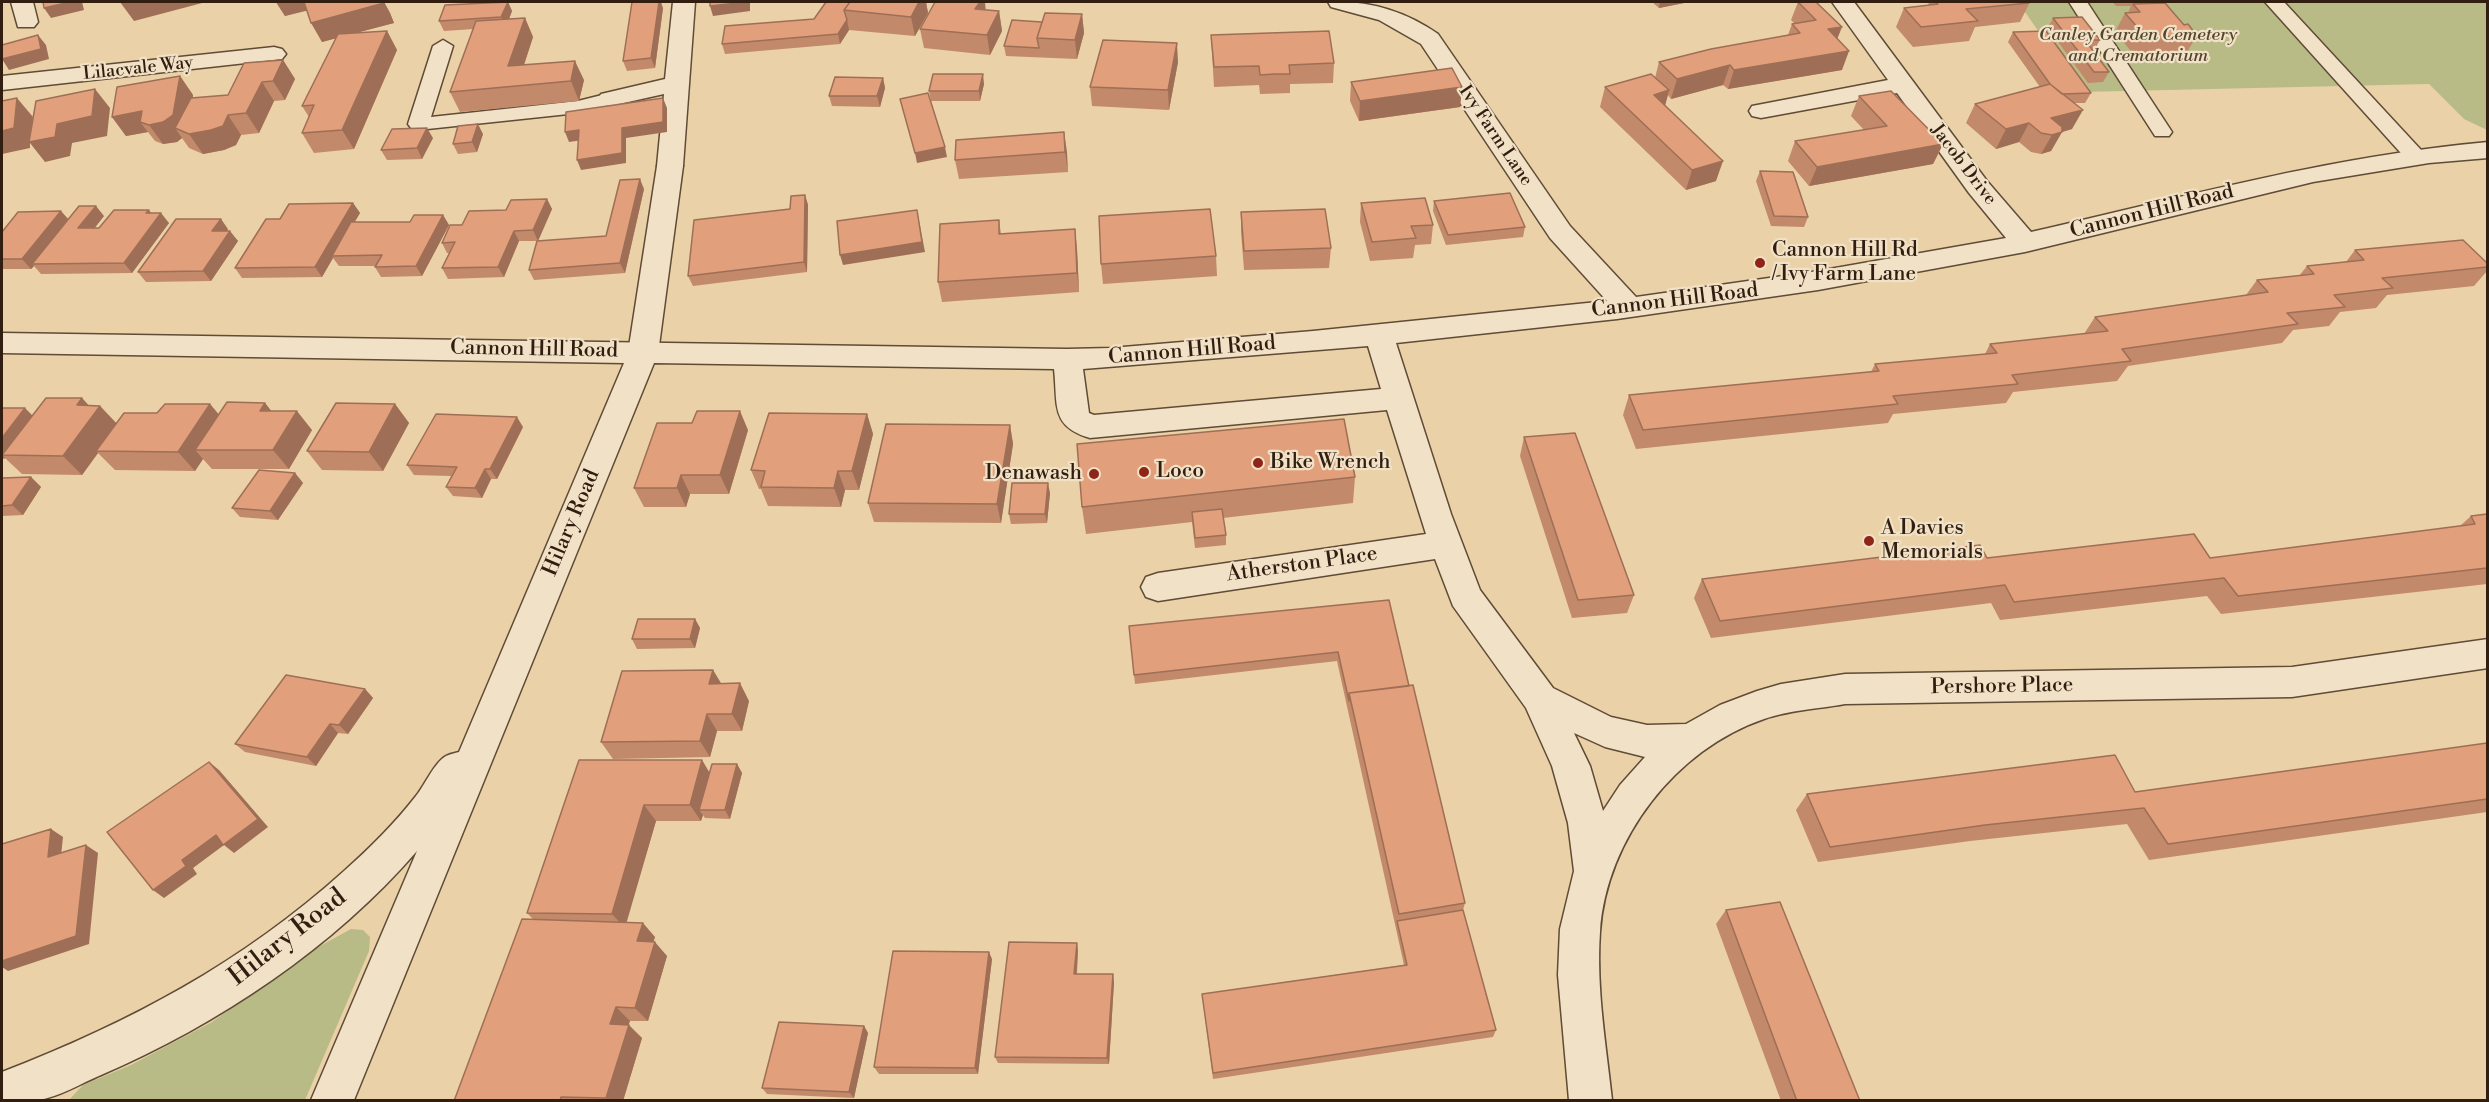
<!DOCTYPE html>
<html>
<head>
<meta charset="utf-8">
<style>
	body { margin:0 }
	#map { position:relative; width:2489px; height:1102px; overflow:hidden; background:#ead1a7; font-family:"Libre Bodoni",serif }
	canvas { display:block }
	.frame { position:absolute; inset:0; border:3px solid #311e11; pointer-events:none }
</style>
</head>
<body>
<div id="map">
<canvas width="2489" height="1102"></canvas>
<div class="frame"></div>
</div>
<script>
const ctx = document.querySelector('canvas').getContext('2d');
ctx.lineJoin = 'round';
function fill(path, color) { ctx.fillStyle = color; ctx.fill(path, 'evenodd'); }
function stroke(path, color, width, dash) { ctx.strokeStyle = color; ctx.lineWidth = width; ctx.lineCap = dash ? 'butt' : 'round'; ctx.setLineDash(dash || []); ctx.stroke(path); }
function write(font, color, halo, rows, align = 'center') {
  ctx.font = font + ' "Libre Bodoni",serif'; ctx.lineWidth = 4.5; ctx.setLineDash([]); ctx.textBaseline = 'middle'; ctx.strokeStyle = halo; ctx.fillStyle = color; for (const [text, x, y, turn = 0] of rows) {
    ctx.save(); ctx.translate(x, y); ctx.rotate((+turn || 0) * Math.PI / 180); ctx.textAlign = isNaN(turn) ? turn : align; if (halo) ctx.strokeText(text, 0, 0); ctx.fillText(text, 0, 0); ctx.restore();
  }
}
fill(new Path2D(`
	M2018,2H2487V130L2464,119L2429,84L2081,92Z
	M351,929L363,930L370,937L369,951L305,1100H69L83,1085L131,1065L212,1022L311,951Z`), '#b8bb86');
const service = new Path2D(`
	M2069,2H2087L2172,132L2169,136H2155Z
	M2265,2H2284L2422,151L2425,156L2422,161H2408Z
	M443,40L453,46L431,117L578,101L610,93L617,95L620,99L617,103L578,113L418,130L411,128L408,124L433,46Z`);
const pedestrian = new Path2D(`
	M670,158L679,160L683,166L658,353L653,360L643,363L633,360L628,353L657,166L661,160Z`);
const minor = new Path2D(`
	M11,2H33L38,22L34,27H18Z
	M673,2H695L683,166L679,172L670,174L661,172L657,166L664,94L610,106L601,104L598,99L601,94L665,79Z
	M1328,2C1368,0 1405,11 1438,34L1570,226L1636,297L1818,271L2006,238L1969,193L1897,93L1761,118L1752,116L1749,111L1752,106L1888,80L1832,2H1854L1987,181L2031,232C2183,197 2332,156 2488,142V158L2429,163L2313,182L2025,252L1818,290L1617,319L1396,343L1451,514L1480,590L1553,688L1611,717L1647,725L1686,724L1720,705L1757,691L1781,684L1845,674L2292,667L2488,639V668L2292,697L1845,704C1818,709 1790,710 1764,719C1676,749 1606,839 1600,932C1596,988 1606,1044 1612,1100H1569L1558,975L1560,929L1574,871L1568,823L1552,766L1526,708L1453,606L1435,559L1158,601L1146,597L1141,587L1146,577L1158,573L1426,534L1387,410L1090,438C1050,426 1058,405 1054,369L654,363L354,1100H311L417,851C333,948 219,1024 101,1075C82,1083 59,1097 38,1100C26,1102 13,1100 2,1100V1072C129,1023 242,963 344,871C370,848 395,823 416,796C425,785 434,763 446,756C450,754 455,753 459,752L624,363L2,353V333L1067,349L1111,348L1313,331L1607,301L1550,238L1421,44L1379,20L1331,7ZM1368,346L1381,389L1094,415L1089,413L1083,369ZM1574,733L1605,747L1645,757L1620,785L1603,811L1590,766Z
	M274,47L282,49L286,54L282,59L2,90V76Z`);
stroke(service, '#5f4b36', 3);
stroke(pedestrian, '#5f4b36', 3);
stroke(minor, '#5f4b36', 3);
fill(service, '#f1e1c6');
fill(pedestrian, '#f1e1c6');
fill(minor, '#f1e1c6');
fill(new Path2D(`
	M276,2H384L390,13L394,23L355,33L387,31L397,50L354,149L314,153L302,133L309,117L302,106L336,38L322,42L307,10L285,16Z
	M508,2L512,11L509,19L525,18L533,37L524,65L584,80L579,101L460,112L450,92L474,29L444,31L439,21Z
	M826,2H926L928,13L915,36L849,30L840,44L725,54L722,44L814,19Z
	M1652,2H1689L1659,8Z
	M1798,2H1816L1837,39L1842,70L1728,89L1723,85L1671,99L1668,95L1665,105L1716,181L1686,190L1600,107L1605,87L1655,78L1659,62L1788,35L1792,24H1795L1791,20Z
	M1929,2H2030L2020,22L1975,27L1969,41L1913,47L1896,27L1904,8L1928,6Z
	M2112,2H2159L2158,3L2197,36L2185,55L2135,56L2115,32L2125,13H2128L2131,6H2116Z
	M663,8L655,68L627,71L623,61Z
	M999,11L1002,31L990,55L924,48L920,29Z
	M1082,14L1084,33L1077,59L1006,56L1004,46L1042,22Z
	M2053,18L2100,40L2094,50H2092L2109,72L2103,82L2088,83L2048,28Z
	M2013,32L2091,93L2085,103H2074L2072,129L2062,132L2051,151L2041,154L2031,152L2019,142L1996,149L1966,123L1975,104L2040,87L2008,42Z
	M1211,35L1334,63L1333,83L1290,84V93L1260,94L1259,85L1214,87Z
	M283,60L295,79L285,100L274,101L259,133L241,135L236,145L224,150L203,154L189,148L182,138L177,142L163,144L155,141L148,132L126,136L112,117L180,76L193,95V98L228,95Z
	M1178,62L1169,110L1092,106L1090,87Z
	M883,78L885,88L880,107L832,106L829,96Z
	M1351,82L1462,87L1460,107L1359,121L1350,101Z
	M984,84L980,101H931L929,91Z
	M1859,96L1943,144L1933,164L1809,186L1788,161L1795,141L1864,130L1851,116Z
	M1064,132L1068,172L959,179L955,160Z
	M483,134L477,152L458,154L453,144Z
	M433,138L422,159L387,160L381,150Z
	M1760,171L1808,217L1804,227L1771,226L1756,181Z
	M644,189L625,273L534,280L529,270L606,236Z
	M805,195L808,205L807,272L693,286L688,276L790,209Z
	M547,199L552,209L538,241H519L504,277L448,279L442,268L449,253H447L442,243L462,225L506,210Z
	M1434,201L1525,227L1523,237L1446,245L1433,211Z
	M353,203L360,213L354,222H410L443,215L449,225L422,276L381,277L375,267V266H339L333,258L322,277L242,278L235,268L280,219Z
	M1361,203L1433,225L1431,244L1415,245L1413,258L1370,261L1360,222Z
	M1241,212L1331,248L1329,268L1244,270L1241,232Z
	M151,213L169,223L132,273L41,274L34,266L31,269H2V232L68,219L104,216L94,228H99Z
	M999,220L1001,234L1077,249L1079,292L942,302L938,282Z
	M228,229L227,231L238,241L211,281L146,282L138,272Z
	M2355,250L2487,263V271L2474,286L2387,295L2376,308L2340,312L2329,326L2293,330L2282,343L2128,366L2117,381L2013,392L2006,403L1893,414L1888,423L1636,449L1623,415L1629,395L1871,372L1875,364L1985,354L1990,344L2084,334L2095,317L2246,295L2257,280L2299,276L2307,266L2346,262Z
	M1216,256L1217,276L1103,284L1101,264Z
	M82,398L88,406H100L116,423L157,413L210,404L219,415L265,403L271,411L312,430L289,469H212L203,459L195,471L115,470L98,453L82,475L22,474L5,458L2,459V408L32,416Z
	M395,404L409,423L383,471L322,470L307,451Z
	M867,414L873,434L859,490H845L841,507L768,506L761,489H759L751,470Z
	M1010,425L1013,444L1001,523L874,522L868,503Z
	M523,427L497,479H491L482,498L453,496L446,487L451,476L414,475L407,465Z
	M748,430L729,494H690L686,507H644L634,488Z
	M1524,437L1634,595L1627,613L1572,618L1520,456Z
	M295,473L303,483L278,520L240,517L232,508Z
	M31,477L41,487L23,515L2,516V478Z
	M1355,477L1353,503L1223,518L1226,535V545L1195,548L1192,522L1086,534L1082,507Z
	M1050,493L1047,523L1011,524L1009,514Z
	M2487,514V584L2221,614L2207,596L2000,620L1991,603L1711,638L1694,598L1702,579L1987,558H2210L2460,526L2471,516Z
	M1389,600L1409,686L1465,903L1463,910L1496,1030L1493,1037L1213,1079L1202,994L1404,965L1337,661L1135,684L1129,626Z
	M695,619L700,628L695,648L637,649L632,639Z
	M713,670L721,683L749,701L742,731H717L710,757L613,759L601,742Z
	M365,689L373,698L348,734L338,733L316,766L245,752L235,744Z
	M2487,743V812L2149,860L2127,824L1970,841L1818,862L1796,810L1807,794L2135,792Z
	M579,760H702L709,772L737,764L742,773L730,819L705,818L703,815L701,821H656L626,922L655,937L653,942L667,956L648,1021H630L628,1025L642,1038L623,1101H454L533,919L527,913Z
	M1726,910L1860,1101H1781L1716,924Z
	M1078,950L1077,974L1114,982L1109,1064L998,1063L995,1057Z
	M992,959L978,1074H879L874,1067Z
	M864,1026L868,1033L854,1098L767,1094L762,1088Z`), '#c2896a');
fill(new Path2D(`
	M70,2H82L84,10L51,18L44,8Z
	M120,2H206L134,21Z
	M276,2H342L285,16Z
	M383,2H384L390,13L394,23L322,42L311,23Z
	M508,2L512,11L506,27L501,17Z
	M659,2H661L663,8L655,68L651,58Z
	M747,2H750V11L713,16L710,6Z
	M919,2H926L928,13L915,36L911,17Z
	M980,2H985L986,14L975,9Z
	M1660,2H1689L1659,8Z
	M999,11L1002,31L990,55L987,35Z
	M1082,14L1084,33L1077,59L1075,40Z
	M525,18L533,37L517,86L508,66Z
	M847,20L849,30L840,44L838,34Z
	M1842,27L1834,47L1828,29Z
	M387,31L397,50L354,149L342,130Z
	M38,35L46,45L49,59L9,70L2,59Z
	M1177,43L1178,62L1169,110L1168,90Z
	M1849,51L1842,70L1728,89L1734,70Z
	M283,60L295,79L285,100L273,81Z
	M575,61L584,80L579,101L571,81Z
	M1730,65L1723,85L1671,99L1677,79Z
	M983,74L984,84L980,101L979,91Z
	M180,76L193,95L187,133L175,128L182,138L177,142L163,144L149,125L140,122L148,132L126,136L112,117Z
	M883,78L885,88L880,107L877,96Z
	M262,82L274,101L259,133L246,113Z
	M1462,87L1460,107L1359,121L1360,101Z
	M95,89L110,108L107,136L72,143L70,156L45,162L30,143V148L2,154V131L17,98L33,117L30,142L57,124Z
	M1669,90L1664,110L1654,95Z
	M663,98L667,108V132L626,138V163L581,170L577,160Z
	M2083,110L2072,129L2062,132L2051,151L2041,154L2052,135L2051,118Z
	M228,115L241,135L236,145L224,150L203,154L189,134Z
	M2029,123L2019,142L1996,149L2006,129Z
	M478,124L483,134L477,152L472,142Z
	M427,128L433,138L422,159L417,148Z
	M579,130L583,140L569,142L565,132Z
	M1064,132L1067,152L1068,172L1065,152Z
	M1943,144L1933,164L1809,186L1817,167Z
	M945,147L947,157L917,163L915,153Z
	M1723,161L1716,181L1686,190L1692,170Z
	M640,179L644,189L625,273L620,263Z
	M805,195L808,205L807,272L804,262Z
	M547,199L552,209L538,241L533,230Z
	M353,203L360,213L335,256H332L333,258L322,277L315,267Z
	M96,206L104,216L87,238L78,228Z
	M149,210L156,220L161,213L169,223L132,273L124,263L146,213Z
	M917,210L925,252L843,265L840,255Z
	M61,211L70,221L32,264L34,266L31,269L22,259Z
	M443,215L449,225L422,276L416,266Z
	M221,219L228,229L220,241L212,231Z
	M1075,229L1077,249L1079,292L1077,273Z
	M230,231L238,241L211,281L203,271Z
	M514,231L519,241L504,277L498,267Z
	M82,398L95,412L100,406L118,425L96,451L98,453L82,475L63,456L77,405Z
	M265,403L280,422L260,411Z
	M210,404L226,423L195,450L203,459L195,471L178,452Z
	M395,404L409,423L383,471L369,452Z
	M25,408L35,418L2,455L5,458L4,459L2,456V438Z
	M297,411L312,430L289,469L273,450Z
	M740,411L748,430L729,494L720,475Z
	M867,414L873,434L859,490L852,471Z
	M517,417L523,427L497,479L490,469Z
	M1010,425L1013,444L1001,523L997,504Z
	M485,469L491,479L482,498L475,488Z
	M838,471L845,490L841,507L834,488Z
	M295,473L303,483L278,520L270,511Z
	M681,475L690,494L686,507L677,488Z
	M31,477L41,487L23,515L12,505Z
	M1048,483L1050,493L1047,523L1045,514Z
	M695,619L700,628L695,648L690,639Z
	M713,670L723,687L709,684Z
	M740,683L749,701L742,731L732,714Z
	M365,689L373,698L348,734L339,725Z
	M707,714L717,731L710,757L700,741Z
	M330,724L338,733L316,766L307,757Z
	M702,760L712,777L699,810L703,815L701,821L690,805Z
	M209,762L219,770L268,827L234,853L224,845L193,868L197,874L164,898L153,890Z
	M737,764L742,773L730,819L725,810Z
	M644,805L656,821L625,928L612,914Z
	M51,829L63,837L60,865L48,857Z
	M86,845L98,853L89,944L8,971L2,967V961Z
	M643,923L655,937L649,956L637,941Z
	M655,942L667,956L648,1021L635,1008Z
	M1077,943L1078,950L1076,981L1074,974Z
	M989,952L992,959L978,1074L975,1068Z
	M1113,974L1114,982L1109,1064L1107,1058Z
	M616,1007L630,1021L624,1037L610,1024Z
	M629,1025L642,1038L623,1101H609L606,1098Z
	M864,1026L868,1033L854,1098L849,1092Z`), '#9e6f56');
const building = new Path2D(`
	M43,2H70L44,8Z
	M304,2H383L384,3L311,23Z
	M508,2L501,17L439,21L445,5Z
	M632,2H659L651,58L623,61Z
	M710,2H747L710,6Z
	M826,2H850L844,10L847,20L838,34L722,44L725,26L814,19Z
	M850,2H919L911,17L844,10Z
	M935,2H980L975,9L999,11L987,35L920,29Z
	M1798,2H1816L1842,27L1828,29L1849,51L1734,70L1730,65L1677,79L1659,62L1711,49L1800,33L1792,24L1816,20Z
	M1935,2H2028L2029,3L1966,9L1978,21L1921,27L1904,8L1938,4Z
	M2165,3L2184,25L2188,24L2197,36L2146,37L2125,13L2140,12L2133,4Z
	M1045,13L1082,14L1075,40L1037,38Z
	M2082,17L2100,40H2085L2109,72H2094L2053,18Z
	M525,18L508,66L575,61L571,81L450,92L476,21Z
	M1012,20L1042,22L1037,38L1039,48L1004,46Z
	M387,31L342,130L302,133L314,105L302,106L338,34Z
	M1329,31L1334,63L1289,65L1290,74H1274L1260,75L1259,66L1214,67L1211,35Z
	M2046,31L2091,93L2062,94L2050,84L2013,32Z
	M38,35L41,49L2,59V45Z
	M1103,40L1177,43L1168,90L1090,87Z
	M283,60L273,81L262,82L246,113L228,115L223,126L211,130L189,134L175,128L191,98L228,95L244,63Z
	M1452,68L1462,87L1360,101L1351,82Z
	M933,74H983L979,91H929Z
	M1651,74L1669,90L1654,95L1723,161L1692,170L1605,87Z
	M180,76L173,115L163,122L149,125L140,122L142,111L112,117L117,87Z
	M835,77L883,78L877,96H829Z
	M2050,84L2083,110L2051,118L2062,127V132L2052,135L2041,133L2029,123L2006,129L1975,104Z
	M95,89L92,116L57,124L55,137L29,142L36,101Z
	M1891,91L1943,144L1817,167L1795,141L1887,126L1859,96Z
	M928,93L945,147L915,153L900,99Z
	M17,98L14,128L2,131V101Z
	M663,98V122L622,128V153L577,160L579,130L565,132L566,112Z
	M478,124L472,142L453,144L458,126Z
	M427,128L417,148L381,150L392,129Z
	M1064,132L1065,152L955,160L956,140Z
	M1760,171L1793,172L1808,217L1774,216Z
	M640,179L620,263L529,270L537,241L606,236L620,180Z
	M1510,193L1525,227L1448,235L1434,201Z
	M805,195L804,262L688,276L694,220L790,209L791,196Z
	M1425,198L1433,225L1411,226L1416,238L1372,242L1361,203Z
	M547,199L533,230L514,231L498,267L442,268L455,242L442,243L450,225H462L469,211L506,210L511,200Z
	M353,203L315,267L235,268L266,219H280L289,204Z
	M79,206H96L78,228H99L114,210H149L146,213H161L124,263L32,264Z
	M1210,209L1216,256L1101,264L1099,216Z
	M1325,209L1331,248L1244,251L1241,212Z
	M917,210L922,242L840,255L837,221Z
	M61,211L22,259H2V232L18,212Z
	M414,215H443L416,266L375,267L382,255L332,256L351,222H410Z
	M176,219H221L212,231H230L203,271L138,272Z
	M999,220V234L1075,229L1077,273L938,282L940,224Z
	M2463,240L2487,263V267L2382,278L2393,288L2334,295L2345,307L2287,313L2298,324L2122,349L2131,361L2012,375L2018,384L1893,396L1898,404L1643,430L1629,395L1879,371L1875,364L1997,353L1990,344L2108,331L2095,317L2268,292L2257,280L2314,274L2307,266L2364,260L2355,250Z
	M46,398H82L77,405L100,406L63,456L2,455Z
	M227,402L265,403L260,411H297L273,450H195Z
	M336,403L395,404L369,452L307,451Z
	M165,404H210L178,452L96,451L124,413H157Z
	M2,408H25L2,438Z
	M697,411H740L720,475H681L677,488H634L657,423H692Z
	M769,413L867,414L852,471H838L834,488L761,487L765,471L751,470Z
	M436,414L517,417L490,469H485L475,488L446,487L457,467L407,465Z
	M1344,419L1355,477L1082,507L1077,444Z
	M886,424L1010,425L997,504L868,503Z
	M1575,433L1634,595L1578,600L1524,437Z
	M259,470L295,473L270,511L232,508Z
	M31,477L12,505L2,506V478Z
	M1012,483H1048L1045,514H1009Z
	M1222,509L1226,535L1195,538L1192,512Z
	M2487,514V568L2238,596L2224,578L2014,602L2005,585L1720,621L1702,579L1980,545L1987,558L2194,534L2210,558L2475,524L2471,516Z
	M1389,600L1409,686L1349,693V701L1338,652L1134,675L1129,626Z
	M638,619H695L690,639H632Z
	M713,670L709,684L740,683L732,714H707L700,741L601,742L622,671Z
	M286,675L365,689L339,725L330,724L307,757L235,744Z
	M1413,685L1465,903L1399,914L1349,693Z
	M2487,743V799L2168,844L2144,808L1985,825L1830,847L1807,794L2115,755L2135,792Z
	M579,760H702L690,805H644L612,914L527,913Z
	M209,762L258,819L223,845L216,835L182,860L186,866L153,890L107,832Z
	M712,764H737L725,810H699Z
	M51,829L48,857L86,845L76,936L2,961V844Z
	M1780,902L1860,1101H1797L1726,910Z
	M1463,910L1496,1030L1213,1073L1202,994L1407,965L1397,921Z
	M522,919L643,923L637,941L655,942L635,1008L616,1007L610,1024L629,1025L606,1098L561,1097L560,1101H454Z
	M1009,942L1077,943L1074,974H1113L1107,1058L995,1057Z
	M893,951L989,952L975,1068L874,1067Z
	M779,1022L864,1026L849,1092L762,1088Z`);
fill(building, '#e29f7b');
stroke(building, '#9e6f56', 1.5);
for (const [x, y, r, color] of [
	[1760,263,6,"#8f2418"],
	[1258,463,6,"#8f2418"],
	[1144,472,6,"#8f2418"],
	[1094,474,6,"#8f2418"],
	[1869,541,6,"#8f2418"]
]) { const dot = new Path2D(); dot.arc(x, y, r, 0, 2 * Math.PI); ctx.fillStyle = color; ctx.fill(dot); stroke(dot, '#f1e1c6', 2); }
write('italic 18px', '#53452e', '#f1e1c6', [
	["Canley Garden Cemetery",2138,36],
	["and Crematorium",2138,57]
]);
write('18px', '#311e11', '#f1e1c6', [
	["Lilacvale Way",138,69,-6],
	["Ivy Farm Lane",1495,136,56],
	["Jacob Drive",1963,165,53]
]);
write('21px', '#311e11', '#f1e1c6', [
	["Cannon Hill Road",2152,212,-14],
	["Cannon Hill Road",1675,301,-7],
	["Cannon Hill Road",534,350,1],
	["Cannon Hill Road",1192,351,-5],
	["Hilary Road",572,523,-67],
	["Atherston Place",1302,565,-8],
	["Pershore Place",2002,687,-1]
]);
write('21px', '#311e11', '#f1e1c6', [
	["Cannon Hill Rd",1772,251],
	["/ Ivy Farm Lane",1772,275],
	["Bike Wrench",1270,463],
	["Loco",1156,472],
	["Denawash",1082,474,"right"],
	["A Davies",1881,529],
	["Memorials",1881,553]
], 'left');
write('26px', '#311e11', '#f1e1c6', [
	["Hilary Road",288,938,-38]
]);
</script>
</body>
</html>
